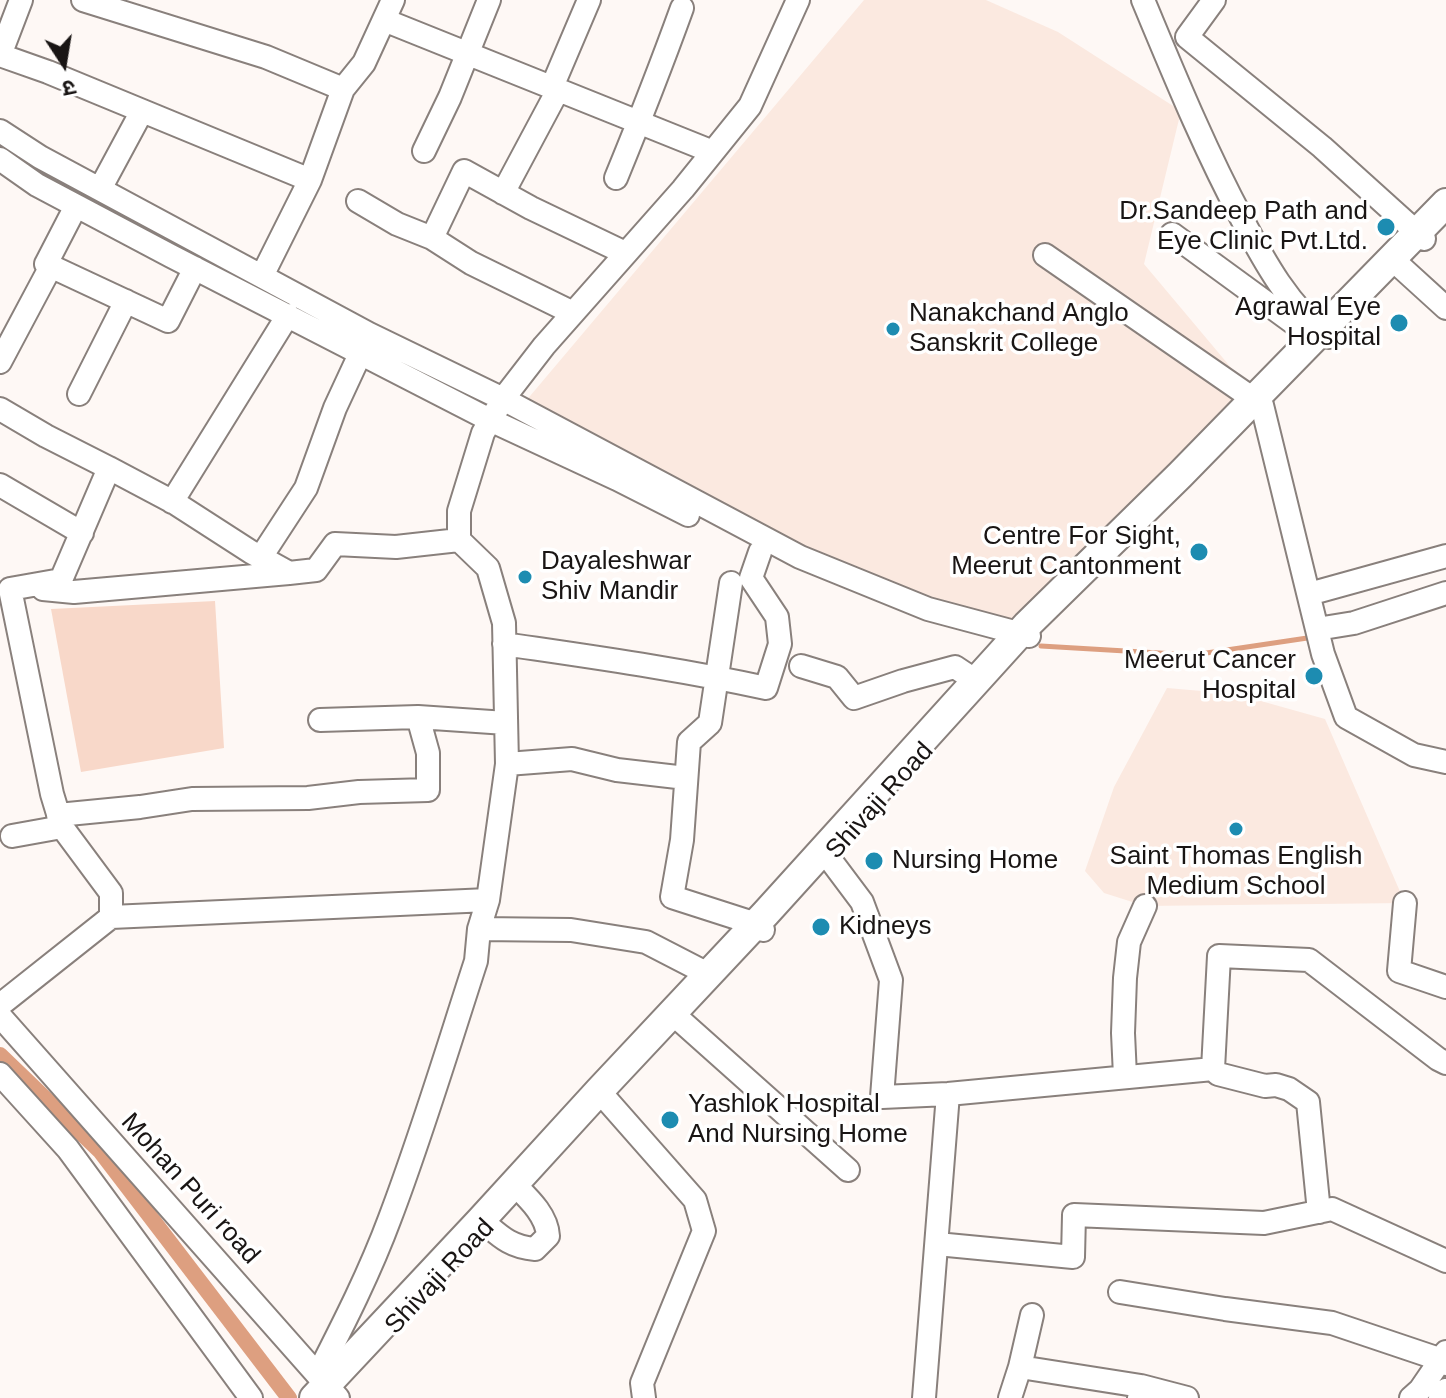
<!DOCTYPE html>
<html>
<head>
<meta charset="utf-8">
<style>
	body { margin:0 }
	#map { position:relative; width:1446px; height:1398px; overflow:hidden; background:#fef8f5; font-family:Arial,"Noto Sans Devanagari",sans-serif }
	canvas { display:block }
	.north { position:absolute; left:24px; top:24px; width:80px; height:80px; -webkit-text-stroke:6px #fff; paint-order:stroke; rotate:168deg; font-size:22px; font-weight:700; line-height:32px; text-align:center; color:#191514 }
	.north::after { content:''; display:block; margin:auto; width:28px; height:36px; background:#191514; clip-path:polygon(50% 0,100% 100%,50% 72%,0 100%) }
</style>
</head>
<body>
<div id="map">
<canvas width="1446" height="1398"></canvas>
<div class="north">उ</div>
</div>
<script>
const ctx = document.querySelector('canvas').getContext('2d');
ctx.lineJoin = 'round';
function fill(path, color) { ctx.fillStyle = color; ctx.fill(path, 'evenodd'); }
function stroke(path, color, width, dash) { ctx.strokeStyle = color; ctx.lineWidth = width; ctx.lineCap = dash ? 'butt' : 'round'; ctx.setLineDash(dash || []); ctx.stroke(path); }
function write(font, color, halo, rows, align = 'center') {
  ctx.font = font + ' Arial,sans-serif'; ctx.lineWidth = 7; ctx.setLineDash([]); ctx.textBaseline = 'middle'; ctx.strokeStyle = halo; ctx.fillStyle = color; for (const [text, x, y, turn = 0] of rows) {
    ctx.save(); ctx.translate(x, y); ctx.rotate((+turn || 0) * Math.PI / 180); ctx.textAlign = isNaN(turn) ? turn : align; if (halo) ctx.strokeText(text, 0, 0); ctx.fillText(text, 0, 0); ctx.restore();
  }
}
fill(new Path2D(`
	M864,0H986L1058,32L1181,111L1144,264L1254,395L1022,622L929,601L792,547L525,402Z
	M1167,688L1236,694L1325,719L1405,903L1145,906L1104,893L1085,871L1114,787Z`), '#fbe9e0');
fill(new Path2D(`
	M215,601L224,748L81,772L51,609Z`), '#f8d8c9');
stroke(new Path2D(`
	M16,157L104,208
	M440,381L492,408
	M501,412L531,427
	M1041,646L1193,655L1314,637`), '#dd9f80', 5);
stroke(new Path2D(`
	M0,1055L100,1151L289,1398`), '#dd9f80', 16);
const minor = new Path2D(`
	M83,0L266,57L343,89L364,63L393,0
	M1143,0C1174,74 1204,148 1242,219C1264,261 1289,307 1329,337
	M1214,0L1187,37L1322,147L1424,239
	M384,20L713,152
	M0,55L48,72L310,180
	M0,55L21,0
	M552,87L589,0
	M0,131L40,157L369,334L503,399L800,557L928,609L1029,636
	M424,151L450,97L489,0
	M0,159L37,185L171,256L490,420L617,479L688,515
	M616,178C639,122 661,66 682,8
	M100,189L142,111
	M503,193L558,90
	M358,201L397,224L432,238L471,263L573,313
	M76,206L46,264L168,321L195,268
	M1172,234L1313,337
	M432,238L464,171L531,208L625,253
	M1045,255L1262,405L1323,654L1346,717L1414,755L1446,762
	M1391,258L1446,308
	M262,276L310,180L343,89
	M0,362L50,268L46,264
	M79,394L126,301
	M0,409L46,436L109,468
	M0,485L82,533
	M172,502L288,315
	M261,557L306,488L335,408L361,352
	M731,583L710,723L689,742L682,840L672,897L756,924L763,930
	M43,589L74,592L289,573
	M1309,594L1446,556
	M1317,629L1354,623L1446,593
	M504,644C592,657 680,669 766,688L780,644L777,617L751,578L760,552
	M801,666L837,677L854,698L903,681L955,667L976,681
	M320,720L418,717
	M507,764L572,759L617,770L686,778
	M58,815L140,807L192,799L308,798L359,792L428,790V753L418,717L506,723
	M12,836L62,827
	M823,850L862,902L891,980L882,1097L948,1094L1213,1069L1219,956L1309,960L1438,1059L1446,1063
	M1405,903L1399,971L1446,987
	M111,917V893L62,827L52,794L10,589L61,580L109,468L175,503L251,552L289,573L316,570L335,544L396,547L459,540
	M479,929L571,930L646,942L708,974
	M0,1005L111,917L488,900
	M672,1013L848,1170
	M0,1016L338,1398
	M1213,1069L1218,1074L1265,1086L1276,1085L1289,1089L1308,1102L1319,1212
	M0,1074L68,1149L251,1398
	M1125,1076L1123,1033L1125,978L1129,942L1145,906
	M599,1091L695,1200L704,1231L642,1383L644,1398
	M481,1220C499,1235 509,1247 535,1249L548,1236C547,1215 528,1198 514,1184
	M937,1244L1073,1257L1074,1215L1264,1223L1332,1209L1446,1261
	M1120,1292L1225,1309L1332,1323L1442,1360L1446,1364
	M1020,1367L1141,1386
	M318,1374C344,1323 370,1272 390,1218C422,1134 448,1047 476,961L479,929L488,900L507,764L504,623L488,568L459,540V511L483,433L503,399L544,346L683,189L750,106L798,0
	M924,1398L948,1094
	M1010,1398L1020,1367L1032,1315
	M1139,1398L1141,1386L1187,1398
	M1411,1398L1420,1390L1446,1352
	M1440,1398L1446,1390`);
const major = new Path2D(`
	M314,1398L481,1220L599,1091L766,913L1027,625L1180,475L1446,203`);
stroke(minor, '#89807c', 26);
stroke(major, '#89807c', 32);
stroke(minor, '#fff', 22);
stroke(major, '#fff', 28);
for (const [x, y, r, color] of [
	[1386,227,10,"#1d8cb1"],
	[1399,323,10,"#1d8cb1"],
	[893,329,8,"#1d8cb1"],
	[1199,552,10,"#1d8cb1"],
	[525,577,8,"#1d8cb1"],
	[1314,676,10,"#1d8cb1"],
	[1236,829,8,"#1d8cb1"],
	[874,861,10,"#1d8cb1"],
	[821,927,10,"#1d8cb1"],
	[670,1120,10,"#1d8cb1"]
]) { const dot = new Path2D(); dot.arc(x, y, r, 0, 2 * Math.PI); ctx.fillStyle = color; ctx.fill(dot); stroke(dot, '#fff', 3); }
write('26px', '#191514', '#fff', [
	["Dr.Sandeep Path and",1368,212,"right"],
	["Eye Clinic Pvt.Ltd.",1368,242,"right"],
	["Agrawal Eye",1381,308,"right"],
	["Hospital",1381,338,"right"],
	["Nanakchand Anglo",909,314],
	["Sanskrit College",909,344],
	["Centre For Sight,",1181,537,"right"],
	["Meerut Cantonment",1181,567,"right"],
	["Dayaleshwar",541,562],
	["Shiv Mandir",541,592],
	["Meerut Cancer",1296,661,"right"],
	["Hospital",1296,691,"right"],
	["Saint Thomas English",1236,857,"center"],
	["Medium School",1236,887,"center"],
	["Nursing Home",892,861],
	["Kidneys",839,927],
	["Yashlok Hospital",688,1105],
	["And Nursing Home",688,1135]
], 'left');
write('26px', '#191514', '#fff', [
	["Shivaji Road",880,801,-48],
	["Mohan Puri road",190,1189,48],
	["Shivaji Road",440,1277,-47]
]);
</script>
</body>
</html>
